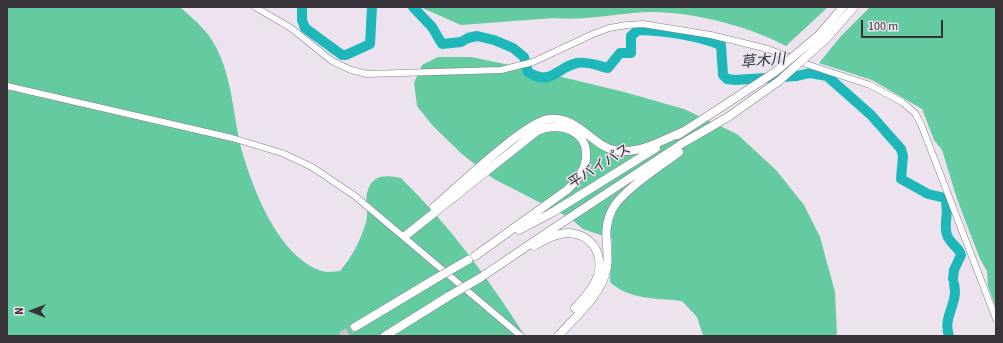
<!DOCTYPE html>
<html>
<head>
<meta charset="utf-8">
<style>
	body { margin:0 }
	#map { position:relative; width:1003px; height:343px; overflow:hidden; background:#ece3ef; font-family:"Source Sans 3",sans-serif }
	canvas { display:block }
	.frame { position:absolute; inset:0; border:8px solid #373338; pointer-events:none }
	.north { position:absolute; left:12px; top:291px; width:40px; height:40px; -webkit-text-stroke:3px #ece3ef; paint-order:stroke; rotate:270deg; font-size:11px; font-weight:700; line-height:16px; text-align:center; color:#373338 }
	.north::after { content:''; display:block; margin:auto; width:14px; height:18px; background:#373338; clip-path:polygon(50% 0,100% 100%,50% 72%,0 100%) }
	.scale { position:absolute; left:861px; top:20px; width:82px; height:18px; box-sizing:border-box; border:2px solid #373338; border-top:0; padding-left:5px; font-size:12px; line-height:14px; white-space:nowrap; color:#373338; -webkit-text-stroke:3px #ece3ef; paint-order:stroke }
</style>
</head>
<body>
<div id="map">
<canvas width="1003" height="343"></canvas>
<div class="frame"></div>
<div class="north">N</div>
<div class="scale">100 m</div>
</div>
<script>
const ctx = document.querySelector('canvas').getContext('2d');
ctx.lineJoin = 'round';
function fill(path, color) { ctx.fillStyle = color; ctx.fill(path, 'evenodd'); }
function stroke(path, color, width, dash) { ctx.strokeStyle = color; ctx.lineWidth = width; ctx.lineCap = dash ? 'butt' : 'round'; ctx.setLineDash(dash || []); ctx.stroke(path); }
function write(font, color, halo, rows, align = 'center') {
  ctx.font = font + ' "Source Sans 3","Noto Sans JP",sans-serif'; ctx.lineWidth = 3; ctx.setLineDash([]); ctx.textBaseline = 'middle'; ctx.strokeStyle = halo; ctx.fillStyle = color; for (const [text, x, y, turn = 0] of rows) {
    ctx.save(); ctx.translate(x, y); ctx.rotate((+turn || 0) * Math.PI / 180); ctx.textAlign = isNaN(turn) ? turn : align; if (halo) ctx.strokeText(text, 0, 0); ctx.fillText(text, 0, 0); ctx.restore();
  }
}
fill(new Path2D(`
	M7,7H180C199,24 211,33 221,58C234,90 234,126 244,158C256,197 281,258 322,271C327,273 335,271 340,271C352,257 361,240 366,222C369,213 365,202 367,193C372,174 385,175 401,178C449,225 489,279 525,336H7Z
	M420,7H828L786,46C749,26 690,11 648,12C617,13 586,21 554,18L461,25Z
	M870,7H996V308L988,286L987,271L980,259L957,199L942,150L934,140L922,109L872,80L819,63L841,36Z
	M438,57H471L529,69L624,92L684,109L737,134L776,170L804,205L820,237L835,292L837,336H703L697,317L682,301C657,298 629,300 610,282L612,239L583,229L570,218L494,179L463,155L433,126L417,106L414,83L422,65Z`), '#64cba0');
stroke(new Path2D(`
	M302,7V20L305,28L342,55H346L370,44L372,7
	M413,7L432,27L442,44L461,42L468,38L477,36L494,40L513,48L524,57L528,72C551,87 557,67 577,63C587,61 599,66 608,68L620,53H631V36L638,30C666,31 695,35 721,45L723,75L727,79L735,80L797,76L810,73L827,76L871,115L901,149L903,156L901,179L928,194L945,198C950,213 943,223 947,235C950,244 959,247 961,255L954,270L953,279
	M949,336C942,316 959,304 954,284`), '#1db7ba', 10);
stroke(new Path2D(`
	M341,336L355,327`), '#c8c0ca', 8, [8, 4]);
const secondary = new Path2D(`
	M255,7L291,28L332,61L351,70L367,74L501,70L533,62L593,34L609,28L627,25L643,24L711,35L768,49L809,65L870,85L902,102L915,113L921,124L996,319
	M7,86L232,138L282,153L312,167L355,196L521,336`);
const highway = new Path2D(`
	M819,35L843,7
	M826,39L854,7
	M678,135L720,108
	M434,207C455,189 526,121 549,119C582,116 593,151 622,151C643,152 663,140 682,132
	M519,230L553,212L656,148
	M405,236L537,131C559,121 589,130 586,159C584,172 576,182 567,190L475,256
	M534,246C544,240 557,233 568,233C596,234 607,262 594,284C589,293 582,301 575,308
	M480,278L551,230L683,143L728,117
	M355,327L435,279
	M385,336L449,296
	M558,336C576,316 602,295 607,267C610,247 601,232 612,210C621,191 661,166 679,152`);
stroke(secondary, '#877e8a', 7);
stroke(highway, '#877e8a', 9);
stroke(secondary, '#fff', 6);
stroke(highway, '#fff', 8);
const highwayBridge = new Path2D(`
	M720,108L775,72L819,35
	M728,117L779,81L826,39
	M435,279L468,260
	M449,296L480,278`);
stroke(highwayBridge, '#877e8a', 9, []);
stroke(highwayBridge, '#fff', 8);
write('14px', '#373338', '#ece3ef', [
	["平バイパス",600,167,-32]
]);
write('italic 15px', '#233b3b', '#ece3ef', [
	["草木川",763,62,-5]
]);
</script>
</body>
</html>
